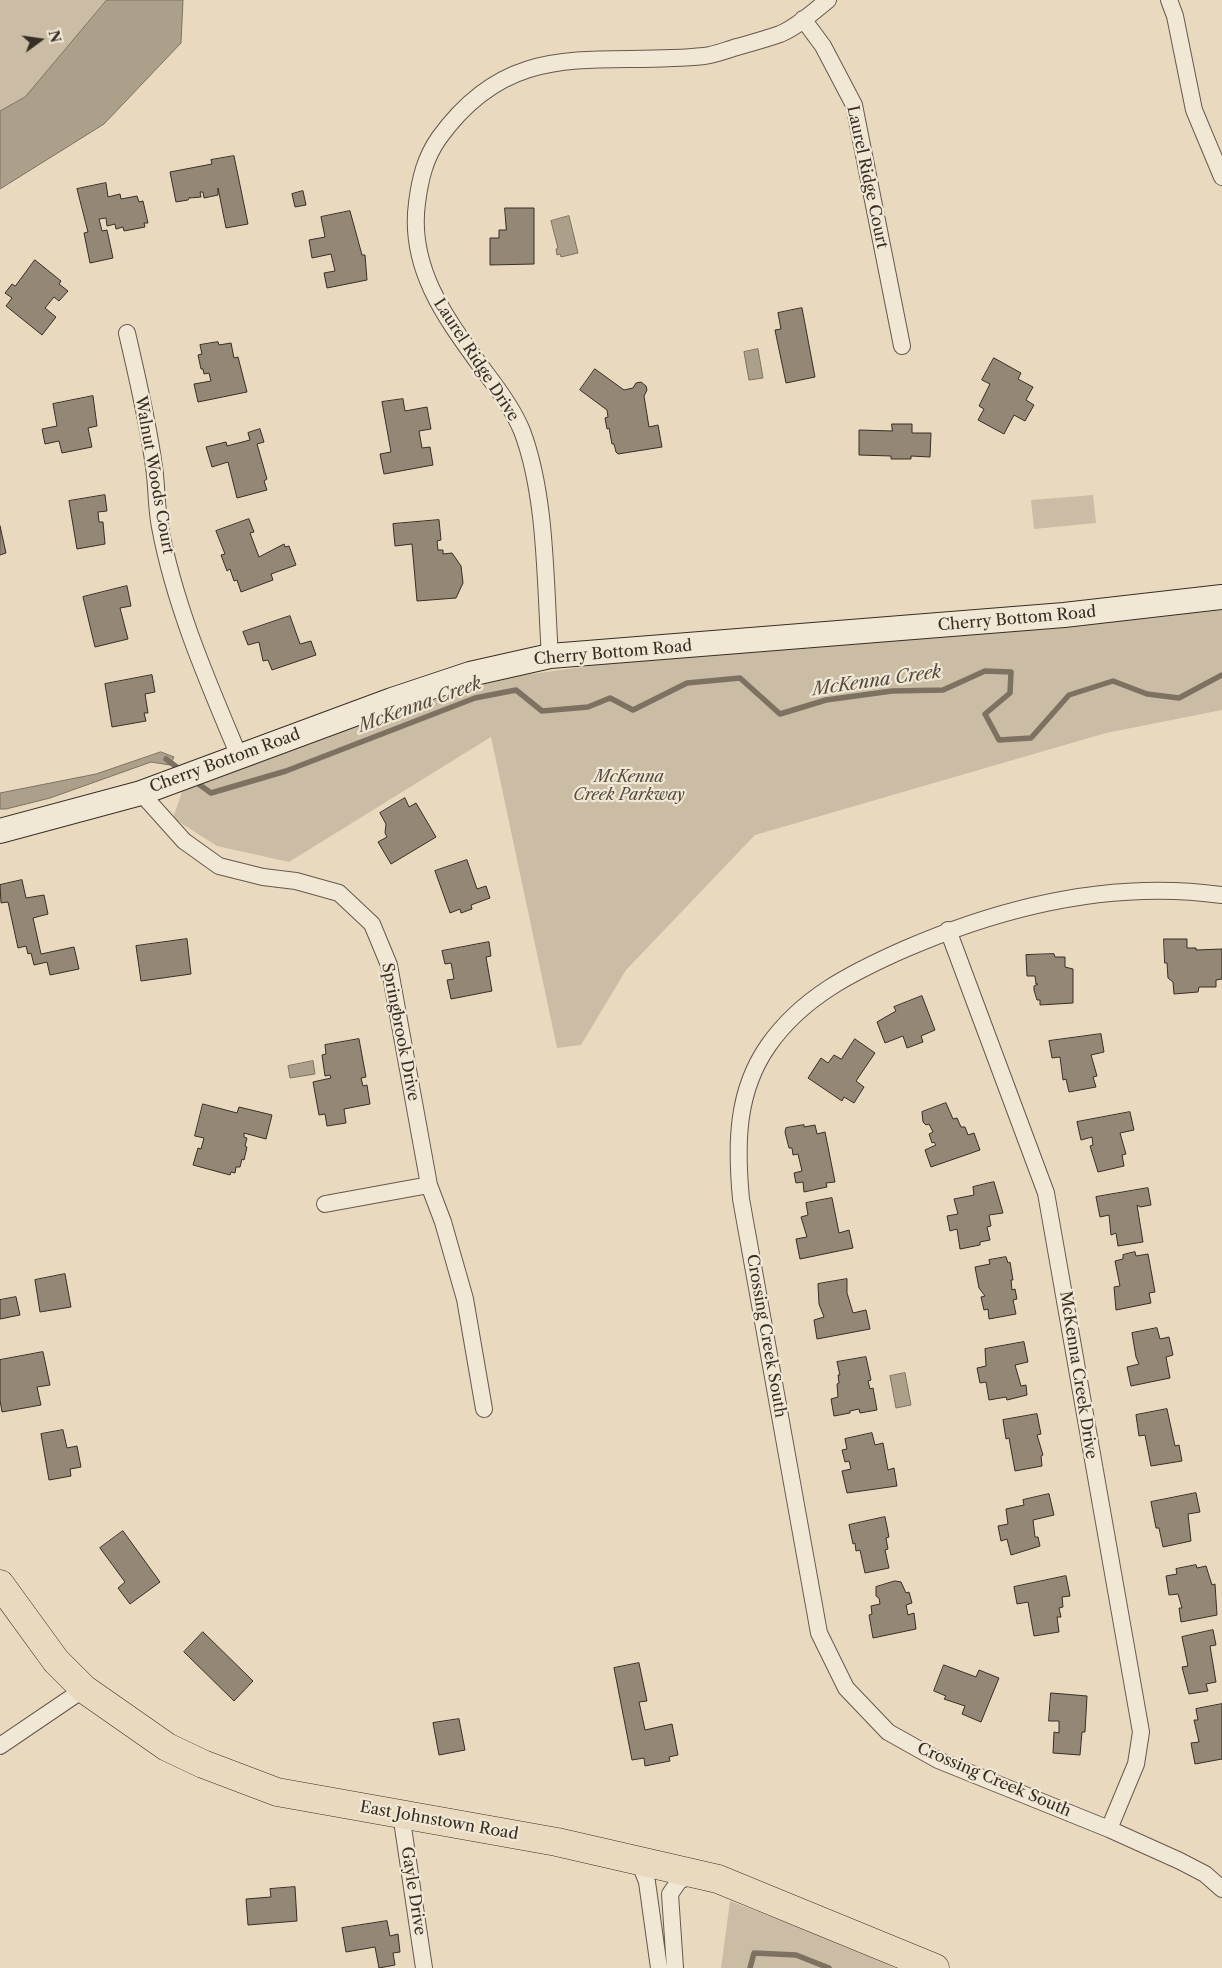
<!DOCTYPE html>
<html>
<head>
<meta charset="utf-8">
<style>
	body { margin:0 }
	#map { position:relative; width:1222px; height:1968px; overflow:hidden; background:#e9dabf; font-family:"Libre Caslon Text",serif }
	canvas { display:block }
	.north { position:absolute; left:15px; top:15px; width:50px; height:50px; -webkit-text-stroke:4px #f1e7d5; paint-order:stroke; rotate:76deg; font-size:14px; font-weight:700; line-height:20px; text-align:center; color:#372e25 }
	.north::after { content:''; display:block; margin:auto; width:18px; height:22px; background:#372e25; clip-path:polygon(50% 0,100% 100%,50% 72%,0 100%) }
</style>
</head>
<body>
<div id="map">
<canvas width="1222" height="1968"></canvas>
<div class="north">N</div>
</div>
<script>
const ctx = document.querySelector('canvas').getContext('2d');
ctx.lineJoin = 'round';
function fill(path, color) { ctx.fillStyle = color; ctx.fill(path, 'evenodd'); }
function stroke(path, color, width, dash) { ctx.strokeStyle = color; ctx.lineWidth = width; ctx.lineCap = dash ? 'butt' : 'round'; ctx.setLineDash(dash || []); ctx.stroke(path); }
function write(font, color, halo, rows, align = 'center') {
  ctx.font = font + ' "Libre Caslon Text",serif'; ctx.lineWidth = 4.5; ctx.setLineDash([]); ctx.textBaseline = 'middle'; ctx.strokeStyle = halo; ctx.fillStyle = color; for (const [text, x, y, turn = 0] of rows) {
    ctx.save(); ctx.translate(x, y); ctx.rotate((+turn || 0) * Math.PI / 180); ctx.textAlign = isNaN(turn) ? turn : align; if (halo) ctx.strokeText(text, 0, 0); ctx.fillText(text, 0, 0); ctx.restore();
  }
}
fill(new Path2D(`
	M0,0H107L25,97L0,111Z
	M1093,495L1096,523L1034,529L1031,500Z
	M1222,605V710L1106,733L755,835L626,970L581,1045L557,1048L491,737L289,862L217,846L173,818L183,789L343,728L488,680L633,660Z
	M730,1901L860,1951L895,1968H721Z`), '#cbbda5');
const water = new Path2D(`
	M107,0H183L181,43L104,124L0,189V111L25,97Z
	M569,216L578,253L561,257L560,254L557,255L556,249L558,248L551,221Z
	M758,349L763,378L749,380L744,352Z
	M161,752L174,757L170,765L151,762L50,798L6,809H0V793L96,774Z
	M313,1061L315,1074L290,1078L288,1066Z
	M905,1373L911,1405L896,1408L890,1376Z`);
fill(water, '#aca08b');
stroke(water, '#7d7262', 1);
stroke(new Path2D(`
	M166,759L182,771
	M193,780L211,793L286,771L475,698L516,690L542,711L588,707L610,698L633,710L687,683L740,678L780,714L826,700L892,691L943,690L985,671L1011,672L1010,693L985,714L999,740L1031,738L1069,695L1113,681L1147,694L1179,698L1222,675
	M750,1968L754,1953L796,1955L829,1968`), '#7d7262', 5.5);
const building = new Path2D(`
	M234,156L248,224L226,228L218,188V195L204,198L203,192H200L201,197L190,198V197L188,200L176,202L170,172L212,164L211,160Z
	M106,183L108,197L120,194L121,199L137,196L139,202L143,201L148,223H144L145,227L124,231L123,227L116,229L115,224L107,226L106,218L99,219L102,231L107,230L113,258L90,263L84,233L88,232L77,189Z
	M303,191L306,205L295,207L292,194Z
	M505,208H534V264L490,265V238H499V230H506Z
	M350,211L362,255H365L367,280L327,288L324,273L335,271L331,254L312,258L309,240L325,237L321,217Z
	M35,260L61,281L59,284L68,291L59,301L54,297L45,308L56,317L42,335L6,306L12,298L5,293L12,284L15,286Z
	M802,308L815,377L786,383L775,330L781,329L778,313Z
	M218,342L219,345L231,343L234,358L238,357L247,392L198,402L194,384L211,381L209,373L204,374L203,369H201L198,355L202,354L200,345Z
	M994,358L1021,373L1018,379L1033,387L1026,400L1034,405L1025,421L1014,415L1004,434L978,420L984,409L979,406L990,384L982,380Z
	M595,369L624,390L633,388L636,383L641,382L646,386L647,390L644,396L649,427L658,425L662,447L618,454L616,452L614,444H612L609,428L607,429L605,418L608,417L607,410L580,390Z
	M93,396L97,426L88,428L92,447L62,453L59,441L45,444L42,429L57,426L53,404Z
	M403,399L405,411L427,407L431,429L419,431L422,448L430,447L433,465L384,474L380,454L391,452L382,402Z
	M892,424H912V433H931L930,457L911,456V459H891V456L859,455V430L892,431Z
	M260,429L264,442L257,444L267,479L264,481L267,490L237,498L228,462L212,467L206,447L226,442L227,446L250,440L248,433Z
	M105,495L107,511L98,512L99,522H103L105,544L77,549L69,501Z
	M249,519L254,532L250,533L259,557L284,544L285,547L289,546L296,565L271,574L273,580L241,592L237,580L234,581L230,569L227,571L221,555L225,554L216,531Z
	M439,520L441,540L437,541L438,550H443V554L452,553L461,566L463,583L456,598L417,601L412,544L395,546L393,524Z
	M0,526L6,553L0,555Z
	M127,586L131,606L120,608L128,639L95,647L83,597Z
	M290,616L300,644L311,641L316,655L272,670L268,660L263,661L259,642L248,645L243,632Z
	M152,675L155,692L145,694L148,713H144L146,721L112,727L105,684Z
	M405,798L409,807L416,803L436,837L391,864L378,842L387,837L385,833L386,824L380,813Z
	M467,860L477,889L486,886L490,898L471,905L472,909L461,913L460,909L450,913L435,871Z
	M22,880L26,898L44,895L48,914L33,918L41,954L74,947L79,969L50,975L47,962L34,965L31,953L28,954L26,946L18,948L8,902L1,903L0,885Z
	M187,939L191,974L141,981L136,946Z
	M1164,939H1187V948H1196V950L1222,949V979L1216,980V987H1199L1198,992L1174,994L1173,982L1168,978L1167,963H1165Z
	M489,942L491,956L486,957L492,991L451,999L447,980L454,979L451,963L445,964L442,951Z
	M1054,954L1055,957H1065V967L1073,969V1003L1040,1005V1000H1037L1034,990V986L1038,984H1036L1035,976H1027L1026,955Z
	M922,996L935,1030L921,1036L923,1042L907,1048L903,1036L885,1043L877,1022L896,1011L894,1007Z
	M1101,1034L1104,1052L1091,1055L1097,1076L1093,1077L1096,1087L1069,1092L1066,1079L1063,1080L1060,1057L1052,1058L1049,1041Z
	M359,1039L366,1077L361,1078L363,1086L367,1085L370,1104L344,1109L346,1123L327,1126L325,1114L319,1115L313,1082L331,1078L330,1075L325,1076L322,1055L326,1054L325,1045Z
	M855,1039L875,1053L856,1081L864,1087L854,1103L844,1097L842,1101L808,1078L821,1058L828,1063L834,1055L841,1059Z
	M946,1103L953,1119L957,1118L961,1127H965L968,1135L974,1133L980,1150L931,1167L925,1150L936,1145L934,1142L932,1143L929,1134L933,1132L929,1124L926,1125L923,1122L922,1112Z
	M203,1104L237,1113L239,1107L272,1115L266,1139L244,1133V1137L247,1138L245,1146L247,1147L244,1160L242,1159L240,1167H236L235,1173L231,1172L230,1175L193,1165L198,1148L201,1149L204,1138L195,1136Z
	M1130,1112L1134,1130L1120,1133L1126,1154L1122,1155L1124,1166L1098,1172L1090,1146L1093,1145L1092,1137L1081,1140L1077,1122Z
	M804,1125V1127L815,1125L817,1134L825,1132L835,1182L826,1183L827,1187L804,1192L803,1182L796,1183L794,1173L802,1171L798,1154L793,1155L792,1148H789L785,1132L786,1128Z
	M994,1182L1003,1213L989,1215L991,1226L987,1227L990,1240L980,1242V1245L960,1249L957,1229L950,1231L947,1216L958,1214L954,1199L974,1195L973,1187Z
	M1148,1188L1151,1205L1140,1207L1137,1205L1143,1242L1118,1246L1116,1233L1111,1235L1109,1215L1100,1217L1096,1197Z
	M832,1198L839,1233L849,1230L853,1248L800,1259L796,1239L807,1237L801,1217L808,1215L806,1203Z
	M1135,1252L1136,1256L1148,1254L1155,1292L1149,1293L1151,1303L1116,1310L1114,1287L1120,1286L1115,1261L1123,1259V1255Z
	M1006,1257L1008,1263L1010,1262L1013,1280H1011L1012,1290L1015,1289L1017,1299L1013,1300L1016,1314L989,1319L988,1309L984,1310L981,1297L985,1296L979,1288L975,1267L990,1264L989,1260Z
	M65,1274L71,1307L40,1312L35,1280Z
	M847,1279V1293L853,1313L866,1310L870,1329L817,1339L814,1320L824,1317L819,1304L818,1284Z
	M16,1297L20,1315L0,1319V1300Z
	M1157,1328L1160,1339L1169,1337L1173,1355L1166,1357L1170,1378L1131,1386L1127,1367L1139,1364L1136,1357L1132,1333Z
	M1024,1342L1028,1362L1015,1365L1021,1386L1026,1385L1027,1395L1007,1400L1006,1397L989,1400L986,1382L980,1383L977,1368L986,1366L985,1349Z
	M43,1352L50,1385L37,1387L41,1405L2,1412L0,1400V1360Z
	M866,1357L871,1380L868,1381L870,1389L873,1388L877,1410L860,1413L859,1409L850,1411V1413L834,1416L831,1399L838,1397L837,1384L839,1383L838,1375H840L837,1362Z
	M1167,1409L1175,1446L1179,1445L1182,1461L1151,1466L1145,1435L1139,1436L1136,1415Z
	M1037,1414L1041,1434L1037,1435L1043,1455L1041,1456L1042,1466L1015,1471L1009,1438L1006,1439L1003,1420Z
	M63,1430L67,1448L77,1446L81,1467L70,1469L71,1476L49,1480L41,1434Z
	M872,1433L875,1445L883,1443L888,1470L894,1468L897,1486L847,1493L842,1471L851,1469L849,1461L845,1462L842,1450L847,1449L845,1439Z
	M1196,1493L1200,1512L1188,1514L1191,1541L1163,1547L1159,1528H1156L1151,1502Z
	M1049,1494L1054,1515L1033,1520L1035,1537H1038L1040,1546L1011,1555L1007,1539L1001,1541L998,1526L1008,1524L1006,1509L1024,1505L1023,1500Z
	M885,1517L889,1537L886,1538L888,1549L885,1550L889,1568L865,1573L860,1550L856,1551L855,1543L853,1544L849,1525Z
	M123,1531L160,1582L130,1604L118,1588L125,1582L100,1548Z
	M1196,1565L1197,1568L1206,1566L1212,1585L1215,1584L1217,1615L1181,1622L1179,1608H1182L1178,1594L1169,1595L1166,1576L1177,1574L1176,1569Z
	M1066,1576L1070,1596L1062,1597L1063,1607L1059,1608L1061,1617H1057L1059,1632L1034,1636L1028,1602L1017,1604L1014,1587Z
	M895,1581L901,1582L906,1593L909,1592L912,1603L906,1605L908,1615L914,1613L916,1629L873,1638L869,1615L872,1614L871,1606L880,1604L879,1598L876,1596V1587Z
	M1213,1630L1216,1645L1210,1646L1216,1682L1206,1684L1208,1691L1189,1694L1182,1667L1188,1666L1182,1637Z
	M203,1632L253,1681L234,1701L184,1652Z
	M639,1663L647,1701L639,1702L645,1730L672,1724L678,1755L669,1757L670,1761L645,1766L644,1758L632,1760L614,1668Z
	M944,1665L976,1677L979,1670L999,1678L981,1722L962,1714L965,1706L944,1699L946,1696L934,1691Z
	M1051,1693L1087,1696L1085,1732H1082L1080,1755L1053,1753L1054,1732L1059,1733V1721H1049Z
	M1222,1704V1759L1195,1764L1191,1743L1199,1742L1194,1720H1198L1196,1709Z
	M459,1719L465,1750L439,1755L433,1723Z
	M295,1887L297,1921L248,1925L246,1899L271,1897L270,1889Z
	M387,1921L390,1936L398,1934L400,1952L393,1953L395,1965L379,1968L375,1947L346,1952L342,1928Z`);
fill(building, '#948775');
stroke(building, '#372e25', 1);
const street = new Path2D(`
	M1169,0L1175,16L1194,110L1222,177
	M803,19L823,46L854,105L902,346
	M127,333C137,377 148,421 154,467C157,486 156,507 160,527C175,607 208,682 239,756
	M550,656C545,585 547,497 522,431C513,409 499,390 485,372C448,321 408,270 417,203C420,179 425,158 439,138C513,35 596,67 704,56C715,55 726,50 737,47C751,43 766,39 780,34C797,27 813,12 828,0
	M141,793L184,841L219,866L263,877L296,881L339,893L372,924L389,965L429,1185L443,1222L465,1299L484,1409
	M1222,895C1114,880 1004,906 905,949C853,972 802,997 768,1046C736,1092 736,1145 741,1199L819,1633L846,1688L888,1732L938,1760L1109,1829L1180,1861L1205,1874L1222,1889
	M948,930L1046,1193L1141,1732L1136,1764L1109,1829
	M325,1204L429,1185
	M0,1746L84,1689
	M401,1814L424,1968
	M633,1859L642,1869L647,1882L659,1968
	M675,1968L670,1894L679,1881L695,1874`);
const secondary = new Path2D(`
	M0,831L141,793L392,700L470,674L550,656L1064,615L1222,597`);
const highway = new Path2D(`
	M0,1584L56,1661L84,1689L167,1747L203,1764L277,1792L557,1842L718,1879L935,1968`);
stroke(street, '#64594c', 18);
stroke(secondary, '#372e25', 26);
stroke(highway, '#372e25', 29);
stroke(street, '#f1e7d5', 16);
stroke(secondary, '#f1e7d5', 24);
stroke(highway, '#e9dabf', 28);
write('16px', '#372e25', '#f1e7d5', [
	["Laurel Ridge Court",867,177,78],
	["Laurel Ridge Drive",476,360,57],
	["Walnut Woods Court",154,475,80],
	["Cherry Bottom Road",1017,619,-5],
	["Cherry Bottom Road",613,653,-5],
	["Cherry Bottom Road",225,761,-20],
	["Springbrook Drive",400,1032,79],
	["Crossing Creek South",766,1336,80],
	["McKenna Creek Drive",1078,1375,81],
	["Crossing Creek South",994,1780,23],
	["East Johnstown Road",439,1821,10],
	["Gayle Drive",413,1891,81]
]);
write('italic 16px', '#554b3f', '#f1e7d5', [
	["McKenna",629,777],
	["Creek Parkway",629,795]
]);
write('italic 18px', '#544a3e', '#f1e7d5', [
	["McKenna Creek",877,681,-8],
	["McKenna Creek",420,705,-20]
]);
</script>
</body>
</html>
